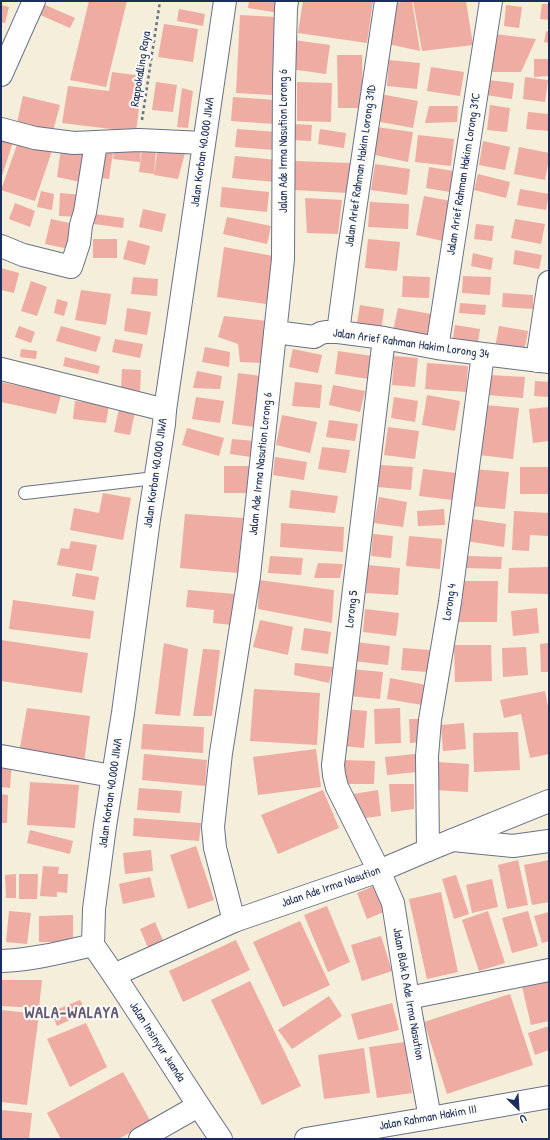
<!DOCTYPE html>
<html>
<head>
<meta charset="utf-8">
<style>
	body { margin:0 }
	#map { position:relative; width:550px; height:1140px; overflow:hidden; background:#f4eedb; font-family:"Patrick Hand",sans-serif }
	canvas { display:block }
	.frame { position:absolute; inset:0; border:2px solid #1b2f5e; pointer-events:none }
	.north { position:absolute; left:498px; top:1088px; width:40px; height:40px; -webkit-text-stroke:3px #fdfcf7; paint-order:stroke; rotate:155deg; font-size:11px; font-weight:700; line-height:16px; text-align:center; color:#1b2f5e }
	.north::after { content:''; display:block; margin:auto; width:14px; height:18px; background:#1b2f5e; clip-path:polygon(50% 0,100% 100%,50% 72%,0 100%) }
</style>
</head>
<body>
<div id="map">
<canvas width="550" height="1140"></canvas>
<div class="frame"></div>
<div class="north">U</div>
</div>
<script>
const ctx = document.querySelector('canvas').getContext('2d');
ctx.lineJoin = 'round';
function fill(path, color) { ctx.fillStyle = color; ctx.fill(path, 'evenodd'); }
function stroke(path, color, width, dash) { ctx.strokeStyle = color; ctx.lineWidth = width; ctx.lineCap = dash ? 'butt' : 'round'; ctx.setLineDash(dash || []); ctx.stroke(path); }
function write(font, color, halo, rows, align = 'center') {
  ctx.font = font + ' "Patrick Hand",sans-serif'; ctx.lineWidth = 4; ctx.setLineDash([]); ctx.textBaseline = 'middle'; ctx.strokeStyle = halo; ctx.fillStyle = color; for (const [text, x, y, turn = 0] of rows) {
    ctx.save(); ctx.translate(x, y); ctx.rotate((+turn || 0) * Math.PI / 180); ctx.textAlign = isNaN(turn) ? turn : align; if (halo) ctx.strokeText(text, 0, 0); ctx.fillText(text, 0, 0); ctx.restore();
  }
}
fill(new Path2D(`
	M89,1H127L106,87L70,80Z
	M249,1H280L279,13L248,8Z
	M303,1H373L367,43L298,33Z
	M412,1L420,51L388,44L394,3Z
	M413,1H466L473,45L422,51Z
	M43,4L75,18L70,28L38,14Z
	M542,4H549V20L540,19Z
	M1,5L9,7L5,23L1,22Z
	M506,5L522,7L519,28L504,26Z
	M179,9L205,14L203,26L177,21Z
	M240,15L276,17L272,95L236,93Z
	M164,24L198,29L193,62L158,57Z
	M546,31L549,32V43L544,42Z
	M494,34L536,39L521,72H491Z
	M294,40L330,45L326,74L290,69Z
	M337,55H362L363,108H338Z
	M534,59H549V76L534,77Z
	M389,60L420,63L417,89L387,86Z
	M431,67L464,72L460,96L427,91Z
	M112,72L143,76L136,132L62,123L68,86L109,91Z
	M525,77L548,80L545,102L523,99Z
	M488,80L514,83L512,99L486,95Z
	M156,82L177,85L173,112L152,110Z
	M297,82L332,83L331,122L297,121Z
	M182,88L193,91L188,128L177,127Z
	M380,94L418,101L413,128L375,121Z
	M23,96L60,105L52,135L16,127Z
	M233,97L276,100L274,124L231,121Z
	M490,105L510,108L507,132L487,130Z
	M429,106H458L457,122L425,123Z
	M528,112L549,114V131L526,129Z
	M293,124L312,125L311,141L292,140Z
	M376,127L413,132L408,162L375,155Z
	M237,129L276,132L274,150L235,147Z
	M320,129L346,133L344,148L318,144Z
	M1,134L14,139L1,179Z
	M418,135L454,139L451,166L415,162Z
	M483,141L510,147L505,170L479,165Z
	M18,142L52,151L35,201L1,190Z
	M115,145L141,146L140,162L113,159Z
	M99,146H114L109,179L94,177Z
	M158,147L186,149L178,179L154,175Z
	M519,147L549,153V159L545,180L514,174Z
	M61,149L91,152L85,183L57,177Z
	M142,149L156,151L154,174L139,172Z
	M235,156L278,160L275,182L232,178Z
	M295,161L350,163L348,193L294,190Z
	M375,164L410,169L407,195L371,190Z
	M429,167L453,171L450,192L426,188Z
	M478,174L510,182L506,198L474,190Z
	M222,187L269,192L267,212L220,207Z
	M520,189L549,194L546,210L517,205Z
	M41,191L54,194L52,210L37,207Z
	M60,193L82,195L81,217L59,216Z
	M424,196L451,201L443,241L416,235Z
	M305,198L342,200L338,234L307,233Z
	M370,202L409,204L408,229L368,227Z
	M15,203L35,211L30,227L9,219Z
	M143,209L166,214L162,232L139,227Z
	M95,214L124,218L123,228L94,224Z
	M227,217L271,226L267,244L223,234Z
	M51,219L74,224L69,249L45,244Z
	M515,219L545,224L541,244L511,238Z
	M476,224L494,226L492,241L474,239Z
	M93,239H117V258H93Z
	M368,239L400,242L397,271L365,268Z
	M128,240L150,246L145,265L123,259Z
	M224,247L273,256L266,304L217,297Z
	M515,250L542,255L539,269L513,264Z
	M473,253L493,258L491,270L471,266Z
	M1,268L19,273L14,293L1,290Z
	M403,276L430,277L429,298L402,297Z
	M463,276L491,277L490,295L462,293Z
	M133,277L158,279L157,296L131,294Z
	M31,281L47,287L37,316L21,311Z
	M81,290L111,294L106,325L75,320Z
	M503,293L533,295V309L502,307Z
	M57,299L68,302L64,316L54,313Z
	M460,303L486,305L485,315L459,313Z
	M360,305L384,309L381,333L356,329Z
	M127,308L151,312L147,335L124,331Z
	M398,308L431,314L427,337L393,331Z
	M224,316L267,321L262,363L240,362L238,344L218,337Z
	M455,325L480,329L477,348L452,344Z
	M19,326L35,332L31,343L15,337Z
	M61,326L101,337L96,352L56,341Z
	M499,326L528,331L524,353L495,348Z
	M115,339L143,344L140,358L112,352Z
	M205,347L230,352L229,367L202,362Z
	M21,349L37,351L36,359L20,357Z
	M293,349L322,355L318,373L289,367Z
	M338,351L372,356L369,379L335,374Z
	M394,356L418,358L415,387L392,385Z
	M65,357L100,366L98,374L63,366Z
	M427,363L468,366L466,392L425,389Z
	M122,369L141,370L140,391L121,390Z
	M197,371L222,376L220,389L193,388Z
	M238,373L261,376L255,427L232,424Z
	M490,375L525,377L523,398L488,395Z
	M535,381L549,382V397L534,396Z
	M1,382L61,395L56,414L1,402Z
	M295,382L322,385L320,408L292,406Z
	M333,385L365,391L360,412L329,405Z
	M427,395L460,401L455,431L422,425Z
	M196,397L224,401L220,423L192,419Z
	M394,397L418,401L415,422L391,418Z
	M75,401L109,405L106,423L73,419Z
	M120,404L136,408L130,435L114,432Z
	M485,405L519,408L513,459L479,455Z
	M549,407V441L533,443L529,409Z
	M282,415L317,422L310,453L276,445Z
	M329,420L358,424L355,441L326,437Z
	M388,427L419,431L415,459L384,455Z
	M187,428L224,438L219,456L182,445Z
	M232,439L254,441L251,457L230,454Z
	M322,447L350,450L346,473L318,469Z
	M275,457L307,462L304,480L273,475Z
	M380,465L413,467L411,490L378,487Z
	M224,466H249L248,493H224Z
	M520,467H549V494H520Z
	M423,469L457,473L453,500L419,496Z
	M474,469L509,472L505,509L470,506Z
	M291,490L338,496L335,513L289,508Z
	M103,493L131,498L123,540L70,530L74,508L99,513Z
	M379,497L407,502L403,527L374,523Z
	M444,509L445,525L418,526L417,511Z
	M514,511L549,513V536L530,535L529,551L512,550Z
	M185,514L243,518L238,573L180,568Z
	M465,518L506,524L504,547L466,541Z
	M281,523L344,527L343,552L280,547Z
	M373,534L393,536L391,558L371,556Z
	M409,536L442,539L440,569L406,566Z
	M71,541L97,545L92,571L57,565L61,548L69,549Z
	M270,556L303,558L301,575L268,573Z
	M467,556L502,557L501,569L466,568Z
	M318,563L343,564L340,578H314Z
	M367,565L400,568L398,595L366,593Z
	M549,567V594L508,593L509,568Z
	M76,573L99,577L95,600L72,596Z
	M259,580L334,590L332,623L258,609Z
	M455,581H498L497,622H455Z
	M188,590L235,594L232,625L213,623L214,610L186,607Z
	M13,600L94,611L90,639L9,629Z
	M537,608L539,633L513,636L511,611Z
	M365,609L399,613L396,636L363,632Z
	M260,620L293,627L288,655L253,647Z
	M304,628L331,632L328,654L301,650Z
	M1,640L88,653L82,693L1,681Z
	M355,642L390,646L388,665L353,661Z
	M164,643L188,649L180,716L155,714Z
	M549,643V672H541L540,644Z
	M454,645H491L492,681L455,682Z
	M526,647L528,675L503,677L502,648Z
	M403,648L430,650L428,672L401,670Z
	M203,649L220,650L212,716H193Z
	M295,663L333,667L329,683L294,675Z
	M351,669L383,672L380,699L349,696Z
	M390,678L426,685L422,705L387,699Z
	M254,689L320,693L317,745L250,741Z
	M545,691L549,712V754L530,758L521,714L504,718L500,700Z
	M27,708L90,716L84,763L19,753Z
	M400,708L401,743L375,744L374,709Z
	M346,709L367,711L364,748L343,746Z
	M409,719H420L422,742L410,743Z
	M464,723L466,749L443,751L441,725Z
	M143,724L204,727L203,753L141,749Z
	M518,732L520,770L474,772L473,733Z
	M316,749L321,787L258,795L253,757Z
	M144,754L207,760L205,786L142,780Z
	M415,754L417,772L387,775L385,757Z
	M1,759L12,760L10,788L1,787Z
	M342,760L375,761L374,784H342Z
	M437,762L469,764L468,792L435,790Z
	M30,782L79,785L75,828L27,825Z
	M389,784H414V809L391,812Z
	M139,788L182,791L180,813L137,810Z
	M323,790L339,828L278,854L261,815Z
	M378,790L381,816L357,819L353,794Z
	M1,794L8,795L7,823H1Z
	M134,818L201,823L199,841L133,836Z
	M30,830L73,841L70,854L27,843Z
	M196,846L214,900L188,909L170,855Z
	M151,850L153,871L125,874L123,853Z
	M518,860L528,905L507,909L498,865Z
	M549,860V902L532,905L524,865Z
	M43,866L59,867L58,874H68L67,893L57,892V897L40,896Z
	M16,874V898H6L5,875Z
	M19,874H38L37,899H19Z
	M456,875L469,914L454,919L442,879Z
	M150,877L155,897L123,904L119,884Z
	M492,879L498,907L472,913L466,885Z
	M376,885L386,911L367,919L357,893Z
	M441,892L458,972L427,979L409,899Z
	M327,906L350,962L328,972L304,915Z
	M9,911L31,913L27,944L6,942Z
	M488,911L505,963L479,971L462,920Z
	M528,911L538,946L512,953L502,918Z
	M549,912V941L542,943L534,916Z
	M73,915V942H39V916Z
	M300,921L330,985L283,1007L253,942Z
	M155,922L164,943L149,950L140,929Z
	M381,936L392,971L362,981L351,945Z
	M236,940L250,970L183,1002L169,971Z
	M549,976V1021L531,1025L521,982Z
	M1,980H42L39,1008L1,1006Z
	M250,981L301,1086L262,1105L211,1000Z
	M510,994L533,1065L447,1094L424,1022Z
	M329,996L342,1016L292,1049L278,1030Z
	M80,1000L87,1012L57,1026L51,1012Z
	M392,1003L399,1030L358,1040L351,1014Z
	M1,1010L39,1014L27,1105L1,1102Z
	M86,1023L107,1067L70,1087L47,1039Z
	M549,1026V1050L535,1055L528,1033Z
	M405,1042L412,1093L377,1098L369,1047Z
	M364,1048L370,1093L324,1099L318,1055Z
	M123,1072L151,1122L118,1139H61L47,1113Z
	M1,1110L32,1113L29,1139H1Z`), '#eeaca2');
const service = new Path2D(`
	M25,493L155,478`);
const minor = new Path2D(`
	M1,75L34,1
	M1,129L35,138L74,143L139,140L204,143
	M1,246L23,255L71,267L79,243L81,225L85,212L96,143
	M275,332L314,337L321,333L326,332H338L384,338L437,348L483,354L549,362
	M338,332L348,257L386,1
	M384,338L333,765L334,775L337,787L379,871L393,903L408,998L430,1118
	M437,348L491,1
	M537,361L549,282
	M1,369L165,410
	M1,756L112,776
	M453,840L513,846L549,841
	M428,850L427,756L430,720L450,602L483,354
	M234,921L215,848L213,827L221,753L249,576L283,259L284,81L286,8L287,1
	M408,998L549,970
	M140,1139L198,1106
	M306,1139L430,1118L549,1097`);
const tertiary = new Path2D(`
	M93,945L94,909L105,826L123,713L149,519L164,424L165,410L225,1
	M93,945C138,1008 177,1075 221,1139
	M1,961C32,960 63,952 93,945
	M114,975L234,921L379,871L428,850L549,801`);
stroke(service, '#67728a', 14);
stroke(minor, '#67728a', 24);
stroke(tertiary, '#67728a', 24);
stroke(new Path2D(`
	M142,120L160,1`), '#67728a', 2.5, [3, 3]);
stroke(service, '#fff', 12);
stroke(minor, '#fff', 22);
stroke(tertiary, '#fff', 22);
write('12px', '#1b2f5e', '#fdfcf7', [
	["Rappokalling Raya",141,69,-81],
	["Jalan Ade Irma Nasution Lorong 6",284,141,-90],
	["Jalan Korban 40.000 JIWA",203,152,-82],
	["Jalan Arief Rahman Hakim Lorong 31D",361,166,-82],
	["Jalan Arief Rahman Hakim Lorong 31C",464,174,-81],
	["Jalan Arief Rahman Hakim Lorong 34",411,344,8],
	["Jalan Ade Irma Nasution Lorong 6",261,464,-84],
	["Jalan Korban 40.000 JIWA",156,473,-82],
	["Lorong 4",450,602,-81],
	["Lorong 5",352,609,-83],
	["Jalan Korban 40.000 JIWA",111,793,-82],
	["Jalan Ade Irma Nasution",331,887,-19],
	["Jalan Blok D Ade Irma Nasution",408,994,80],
	["Jalan Insinyur Juanda",157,1042,57],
	["Jalan Rahman Hakim III",428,1118,-10]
]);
ctx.letterSpacing = '1px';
write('bold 16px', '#655b76', '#fdfcf7', [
	["WALA-WALAYA",72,1014]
]);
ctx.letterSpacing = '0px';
</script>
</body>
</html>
